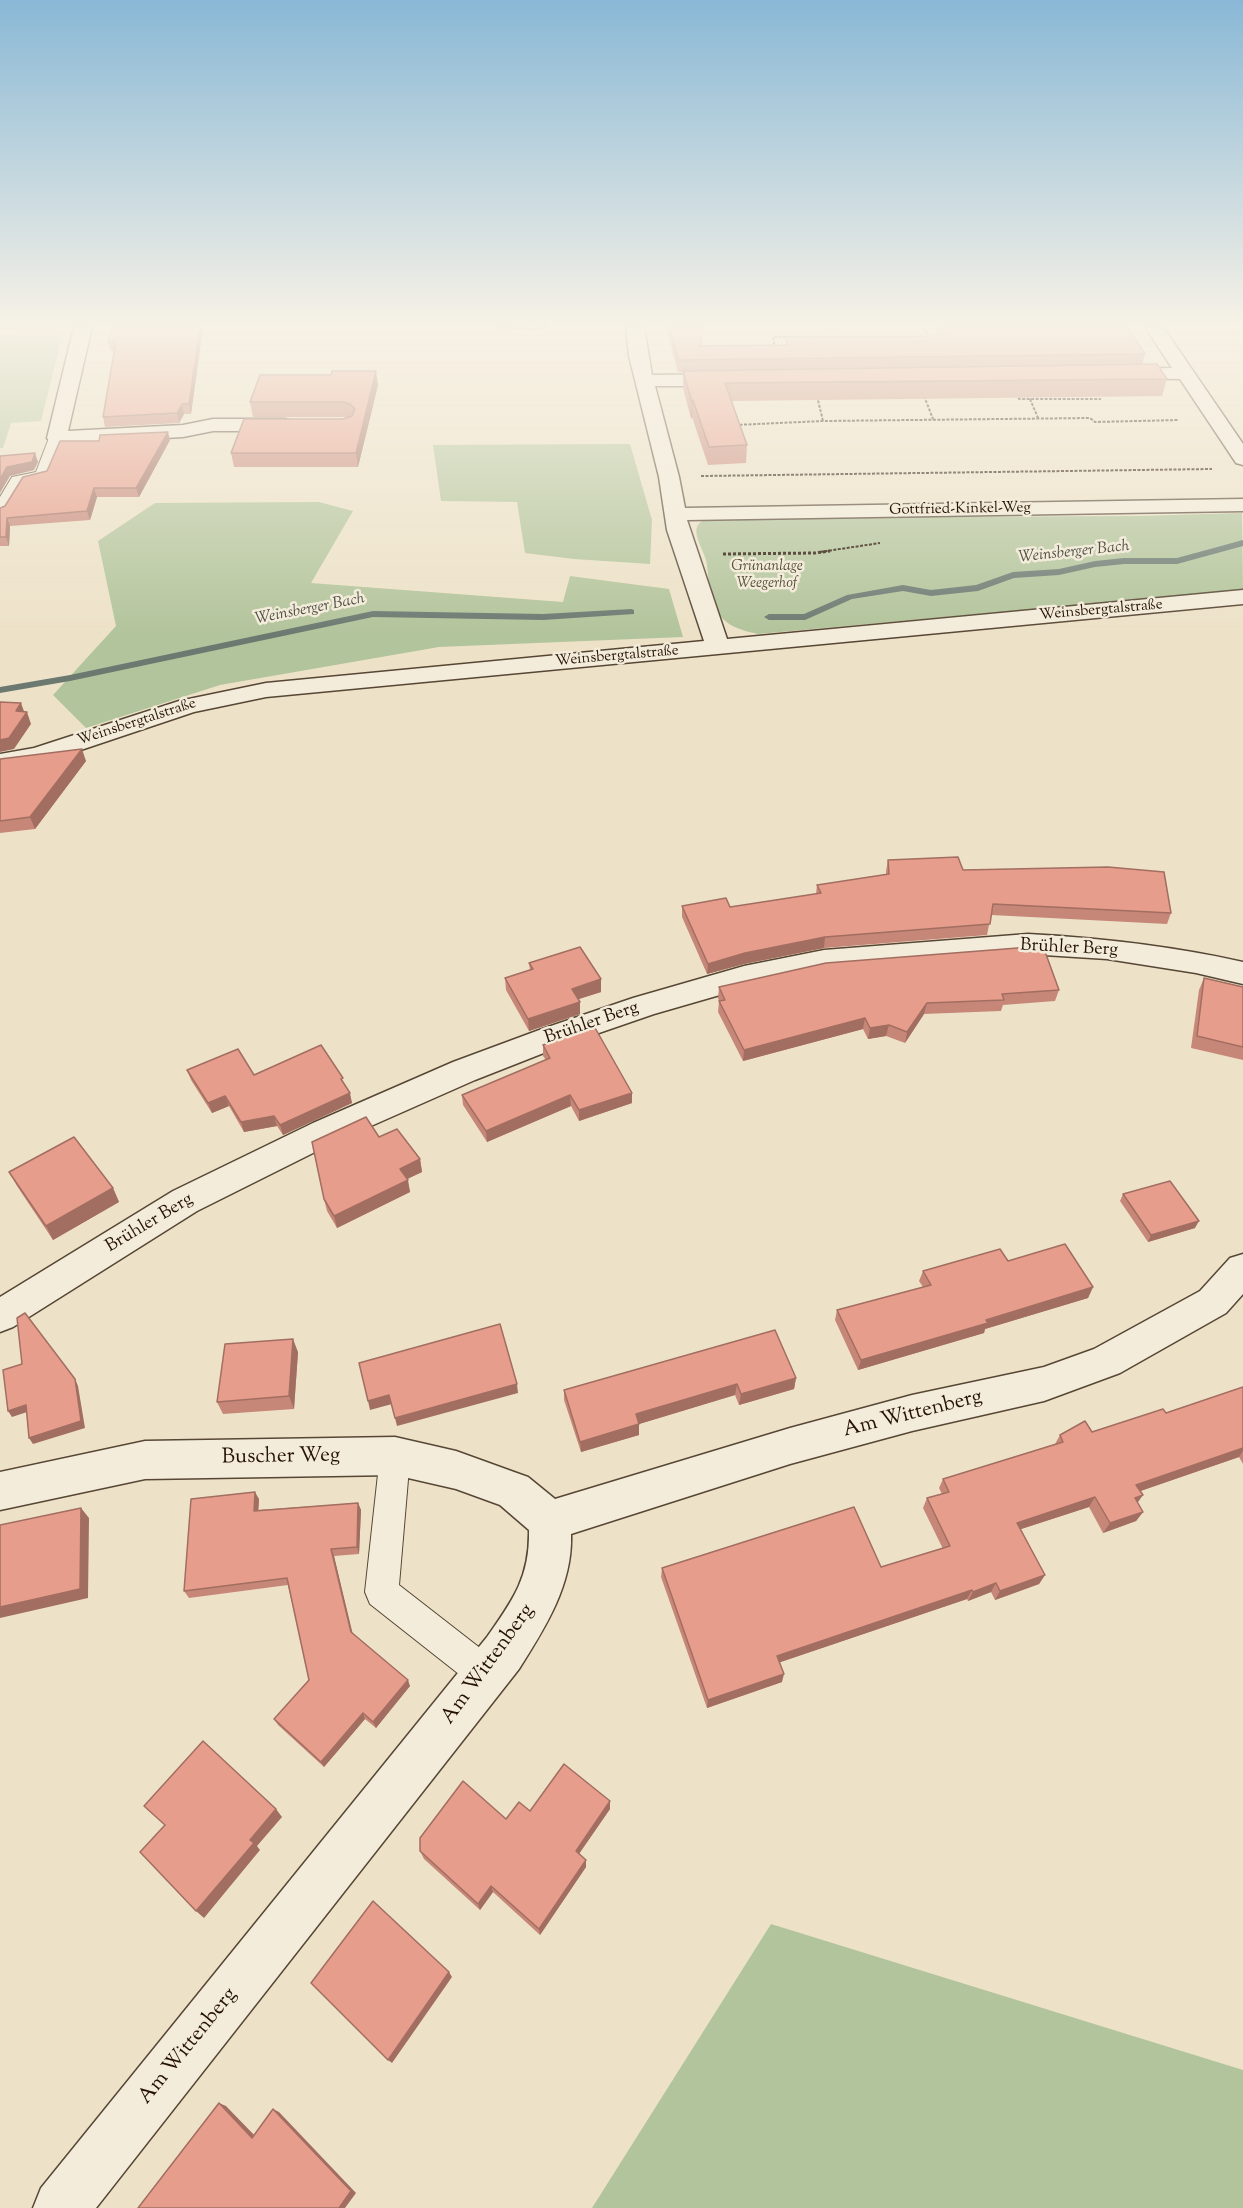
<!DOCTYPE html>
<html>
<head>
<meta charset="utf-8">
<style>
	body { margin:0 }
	canvas { display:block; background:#ede2c8 }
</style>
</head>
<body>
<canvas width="1243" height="2208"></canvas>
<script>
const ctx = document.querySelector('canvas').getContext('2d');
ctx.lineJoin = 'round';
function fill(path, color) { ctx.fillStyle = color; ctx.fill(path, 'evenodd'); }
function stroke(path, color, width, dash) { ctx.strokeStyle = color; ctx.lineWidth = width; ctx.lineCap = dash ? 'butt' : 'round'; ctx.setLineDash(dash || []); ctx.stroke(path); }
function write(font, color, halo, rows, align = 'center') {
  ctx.font = font + ' "Sorts Mill Goudy",serif'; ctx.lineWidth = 5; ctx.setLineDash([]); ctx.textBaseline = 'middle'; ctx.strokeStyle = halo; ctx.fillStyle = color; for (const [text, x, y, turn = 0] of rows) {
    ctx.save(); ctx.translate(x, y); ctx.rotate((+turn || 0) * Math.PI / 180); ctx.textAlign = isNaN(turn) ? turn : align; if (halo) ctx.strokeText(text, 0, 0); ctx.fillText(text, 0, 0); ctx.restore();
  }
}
fill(new Path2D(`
	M0,337H62L41,421L11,423L3,448H0Z
	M630,444L652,520L650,564L574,559L525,553L517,502L441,501L433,445Z
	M319,502L353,511L311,583L563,602L570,576L669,589L683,637L439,647L220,685L86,728L53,695L116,626L98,541L155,503Z
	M1242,513L1243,590L758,634C745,631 731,628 721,617C707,603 710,579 706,560C704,551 692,534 698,525C701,520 709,519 715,518L1139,516Z
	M771,1924L1243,2070V2208H592Z`), '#b2c49b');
fill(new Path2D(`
	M1243,540V546L1177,564H1124L1095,567L1059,575L1014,578L978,591L931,596L903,591L852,599L805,620H769L764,617L769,614H804L847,595L903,585L931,590L976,585L1013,572L1059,569L1095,561L1124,558H1177Z
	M631,609L634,610V614L543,620L373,617L70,681L0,693V687L70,675L373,611L543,614Z`), '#6b7971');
const lane = new Path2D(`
	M57,433L65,438L48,479L24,484L6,514L0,516V497L12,477L36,472L49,438Z
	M395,1442L406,1446L410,1456L399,1585L498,1662L503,1674L498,1686L486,1691L474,1686L370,1604L365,1592L380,1456L384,1446Z`);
const street = new Path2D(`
	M74,327H92L68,431L183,425L213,419H285L292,421L295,425L292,429L285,431H213L183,437L57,444L50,442L47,438Z
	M626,327H644L652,375L727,374L734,376L736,380L734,384L727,386H655L679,477L685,508L1243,499V511L687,520L727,639L1243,590V604L266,697L194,712L48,761L0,770V754L34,748L179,701L266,683L704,641L667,530L659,477L629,356Z
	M1145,327H1163L1243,444V465L1236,463L1180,379L1111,378L1108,374L1111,370L1117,369L1172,368Z
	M1028,934C1101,938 1172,946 1243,962V984L1196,973L1107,959L1028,954L824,972L744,988L654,1014L564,1045L475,1080L337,1141L197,1211L13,1327L0,1332V1297L173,1191L313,1123L453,1062L542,1029L633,998L744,966L824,950Z
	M1243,1254V1294L1226,1313L1120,1373L1044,1401L912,1431L790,1464L571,1534C573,1584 545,1628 519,1669L96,2208H33L41,2188L487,1637C513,1600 530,1577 529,1530L500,1505L456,1489L395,1475L145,1479L0,1510V1472L145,1441L395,1437L456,1451L514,1472L528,1477L555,1499L790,1428L912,1395L1044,1367L1094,1349L1200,1291L1230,1258Z`);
stroke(lane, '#574634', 2);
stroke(street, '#574634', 3);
stroke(new Path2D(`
	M495,327L534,329L548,327
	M924,327L928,336
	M775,349L773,337H828
	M1016,394L1019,399H1101
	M817,396L823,421
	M924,396L933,419
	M1030,399L1038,418
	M735,425L823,421L1090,418L1095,422L1179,420
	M701,476L1212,469
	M820,552L880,543`), '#251203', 2, [3, 1.5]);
stroke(new Path2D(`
	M723,554L815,553L830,551`), '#251203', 3, [3, 2]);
fill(lane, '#f3ecdb');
fill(street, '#f3ecdb');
fill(new Path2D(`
	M0,327H72L71,328L0,330Z
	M104,327H203L191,414H184L179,423L105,427L103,417L114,351H111L108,342L112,327Z
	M666,327H704L701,346L786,345V337L937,336L933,327H1127L1145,354L1142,365L1167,379L1162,396L731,401L747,445L746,463L708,465L692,417L691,419L683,388V372H678Z
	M378,385L358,467H234L231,453L347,417H253L250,402Z
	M170,440L139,497H97L90,520L10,526L9,546H0V508Z
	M0,759L86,761L35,829L0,833Z
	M888,860L963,870L1171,913L1167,924L991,915L987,935L824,948L744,964L707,974L682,917V906L730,907L816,894L817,885L886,875V871Z
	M529,963L601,992L578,999L580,1002V1014L529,1031L506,990L505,978L530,970Z
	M1204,978L1243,987V1060L1191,1048L1199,990Z
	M719,987L1059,990L1055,1001L1003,1005L1001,1011L924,1014L905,1043L886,1036L868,1039L863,1029L743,1061L718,1012L719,1001L718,998Z
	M543,1045L632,1093V1103L579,1121L571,1106L487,1142L463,1105L462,1095L546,1060L543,1056Z
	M187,1070L254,1075L345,1086L352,1103L283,1135L277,1126L244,1132L229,1106L212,1113L191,1080Z
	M420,1159L422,1172L407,1179L410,1192L337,1228L327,1211L324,1199Z
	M9,1172L113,1188L119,1202L53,1240L17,1186Z
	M1123,1194L1195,1228L1148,1242L1120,1201Z
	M1008,1261L1093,1287L1088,1298L985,1329L984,1333L858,1370L835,1320L837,1310L923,1287L919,1281L923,1271Z
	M298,1352L294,1409L223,1414L217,1402Z
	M796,1378L794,1389L739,1405L735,1395L639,1424V1435L581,1452L564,1400V1390Z
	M1243,1387V1464L1239,1457L1140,1491L1137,1503L1143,1512L1136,1521L1103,1533L1089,1507L1021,1529L1045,1575L1039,1584L995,1600L991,1592L968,1601L967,1599L780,1662L782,1682L707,1708L661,1577L662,1568L881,1567L943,1549L923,1508L927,1498L942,1494L939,1488L943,1479L1055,1444L1060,1435L1092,1432L1166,1413Z
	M259,1499L258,1510L358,1503L361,1510L359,1554L334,1556L352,1634L410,1686L376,1728L365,1719L324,1767L278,1725L274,1719L309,1680L288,1585L189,1598L184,1591Z
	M610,1809L579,1854L586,1867L540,1935L493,1892L480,1910L424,1859L420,1851L530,1811Z`), '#c78778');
fill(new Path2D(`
	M200,327H203L191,414L189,404Z
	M376,371L378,385L358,467L356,453Z
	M693,400L692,417L691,419L692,402Z
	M182,404L184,414L179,423L177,413Z
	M168,432L170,440L139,497L136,488Z
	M35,453L38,462L34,470L10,476L0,493V479L7,467Z
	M94,488L97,497L90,520L87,511Z
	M7,518L10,526L9,546L6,537Z
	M21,703L25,714L27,712L31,724L14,749L0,752V740Z
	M82,749L86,761L35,829L30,817Z
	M825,937L824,948L744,964L707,974L708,964L745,953Z
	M601,979V992L573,1001L572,989Z
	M580,1002V1014L529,1031L528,1019Z
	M927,1003L924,1014L905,1043L907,1032Z
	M865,1018L863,1029L743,1061L744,1050Z
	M889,1025L886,1036L868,1039L870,1028Z
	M350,1093L352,1103L283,1135L280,1125Z
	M632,1093V1103L579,1121V1110Z
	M570,1095L571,1106L487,1142L486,1131Z
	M225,1096L229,1106L212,1113L208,1103Z
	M274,1116L277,1126L244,1132L241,1122Z
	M420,1159L422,1172L403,1181L400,1169Z
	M408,1180L410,1192L337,1228L334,1216Z
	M113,1188L119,1202L53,1240L46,1226Z
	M1199,1221L1195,1228L1148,1242L1151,1235Z
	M1093,1287L1088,1298L985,1329L984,1333L858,1370L861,1360Z
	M293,1339L298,1352L294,1409L289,1396Z
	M796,1378L794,1389L739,1405L741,1394Z
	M75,1379L78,1386L85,1428L33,1444L29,1438Z
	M517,1384L518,1393L397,1426L395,1418Z
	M737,1384L735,1395L636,1425V1414Z
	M389,1395L392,1404L370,1410L368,1401Z
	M26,1405L30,1411L12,1417L8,1411Z
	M639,1424V1435L581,1452L580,1442Z
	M1243,1448V1451L1239,1457L1129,1495L1136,1485Z
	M255,1492L259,1499L258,1518L254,1511Z
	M1143,1495L1136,1505L1135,1498Z
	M1095,1497L1089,1507L1012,1532L1017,1523Z
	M358,1503L361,1510L359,1554L357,1547Z
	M81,1508L89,1518L88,1598L0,1618V1607Z
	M1143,1512L1136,1521L1103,1533L1110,1523Z
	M331,1549L334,1556L354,1639L351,1632Z
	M1045,1575L1039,1584L995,1600L1000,1591Z
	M996,1583L991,1592L968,1601L973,1592Z
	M972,1590L967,1599L775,1664L777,1656Z
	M784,1674L782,1682L707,1708L708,1700Z
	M408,1680L410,1686L376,1728L373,1722Z
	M363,1713L365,1719L324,1767L321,1762Z
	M610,1801V1809L576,1858V1851Z
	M276,1809L282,1817L257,1846L260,1850L204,1918L196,1911L250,1840Z
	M586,1860V1867L540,1935L539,1929Z
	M491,1886L493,1892L480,1910L478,1904Z
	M449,1972L452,1977L392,2063L388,2060Z
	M219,2103L226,2106L259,2140L252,2138Z
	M273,2109L279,2112L356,2193L345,2208H339Z`), '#a26e61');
const building = new Path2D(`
	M112,327H200L189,404H182L177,413L103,417L116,341L108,342Z
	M669,327H703L700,346L788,345L786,337L945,336L941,327H1127L1145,354L679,360Z
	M1157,364L1167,379L725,383L747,445L709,447L693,400L692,402L683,371Z
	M332,371H376L356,453H231L244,419H343L352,416L355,409L350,404L343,402H250L260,375H331Z
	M168,432L136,488H94L87,511L7,518L6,537H0V508L5,506L23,477L47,471L60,441H99L100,435Z
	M35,453L32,462L7,467L0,479V456Z
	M0,702L21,703L16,711L27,712L9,738L0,740Z
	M82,749L30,817L0,821V759Z
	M958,857L963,870L1108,867L1164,872L1171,913L993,904L990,924L825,937L745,953L708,964L682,906L726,898L730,907L821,893L817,885L889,874L888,860Z
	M1043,946L1059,990L1002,994L1004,1000L927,1003L907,1032L889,1025L870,1028L865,1018L744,1050L719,1001L725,1000L719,987L826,963Z
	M580,947L601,979L572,989L580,1002L528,1019L505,978L533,969L529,963Z
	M1204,978L1243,987V1047L1197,1036Z
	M594,1026L632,1093L579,1110L570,1095L486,1131L462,1095L550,1058L543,1045Z
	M321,1045L343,1078L341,1079L350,1093L280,1125L274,1116L241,1122L225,1096L208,1103L187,1070L238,1049L254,1075Z
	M366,1117L379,1137L397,1129L420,1159L400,1169L408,1180L334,1216L324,1199L312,1142Z
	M74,1137L113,1188L46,1226L9,1172Z
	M1170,1181L1199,1221L1151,1235L1123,1194Z
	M1065,1244L1093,1287L986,1320L988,1323L861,1360L837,1310L931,1285L923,1271L1000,1249L1008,1261Z
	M25,1313L75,1379L81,1421L29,1438L26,1405L8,1411L3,1370L22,1364L17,1318Z
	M500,1324L517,1384L395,1418L389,1395L368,1401L359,1363Z
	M775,1330L796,1378L741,1394L737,1384L636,1414L639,1424L580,1442L564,1390Z
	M293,1339L289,1396L217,1402L225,1344Z
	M1243,1387V1448L1136,1485L1143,1495L1135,1498L1143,1512L1110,1523L1095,1497L1017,1523L1045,1575L1000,1591L996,1583L973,1592L972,1590L777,1656L784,1674L708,1700L662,1568L854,1507L881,1567L950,1546L927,1498L949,1492L943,1479L1063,1442L1060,1435L1085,1421L1092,1432L1163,1409L1166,1413Z
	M255,1492L254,1511L358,1503L357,1547L331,1549L351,1632L408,1680L373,1722L363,1713L321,1762L274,1719L309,1680L287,1578L184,1591L191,1499Z
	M81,1508L80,1589L0,1607V1525Z
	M203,1741L276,1809L250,1840L254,1843L196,1911L140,1852L165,1825L144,1806Z
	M564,1764L610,1801L576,1851L586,1860L539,1929L491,1886L478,1904L420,1851V1838L463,1781L506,1819L519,1802L530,1811Z
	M373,1901L449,1972L388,2060L311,1983Z
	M219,2103L252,2138L273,2109L351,2191L339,2208H138Z`);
fill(building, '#e79d8b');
stroke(building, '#a26e61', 1.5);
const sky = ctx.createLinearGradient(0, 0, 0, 636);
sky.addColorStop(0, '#89b8d6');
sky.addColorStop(0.51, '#f7f2e6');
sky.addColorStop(1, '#f7f2e600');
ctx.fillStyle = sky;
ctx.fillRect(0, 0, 1243, 636);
write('15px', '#251203', '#f3ecdb', [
	["Gottfried-Kinkel-Weg",960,510,-1],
	["Weinsbergtalstraße",1101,611,-5],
	["Weinsbergtalstraße",617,657,-5],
	["Weinsbergtalstraße",137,723,-18]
]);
write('italic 15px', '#565038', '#f3ecdb', [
	["Grünanlage",767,567],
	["Weegerhof",767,584]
]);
write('italic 16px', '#4e4e43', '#f3ecdb', [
	["Weinsberger Bach",1074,553,-6],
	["Weinsberger Bach",310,610,-11]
]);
write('18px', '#251203', '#f3ecdb', [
	["Brühler Berg",1069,949,3],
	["Brühler Berg",592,1024,-19],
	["Brühler Berg",150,1224,-31]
]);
write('21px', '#251203', '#f3ecdb', [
	["Am Wittenberg",913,1415,-14],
	["Buscher Weg",281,1458,-1],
	["Am Wittenberg",489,1665,-54],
	["Am Wittenberg",189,2047,-51]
]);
</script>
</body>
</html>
